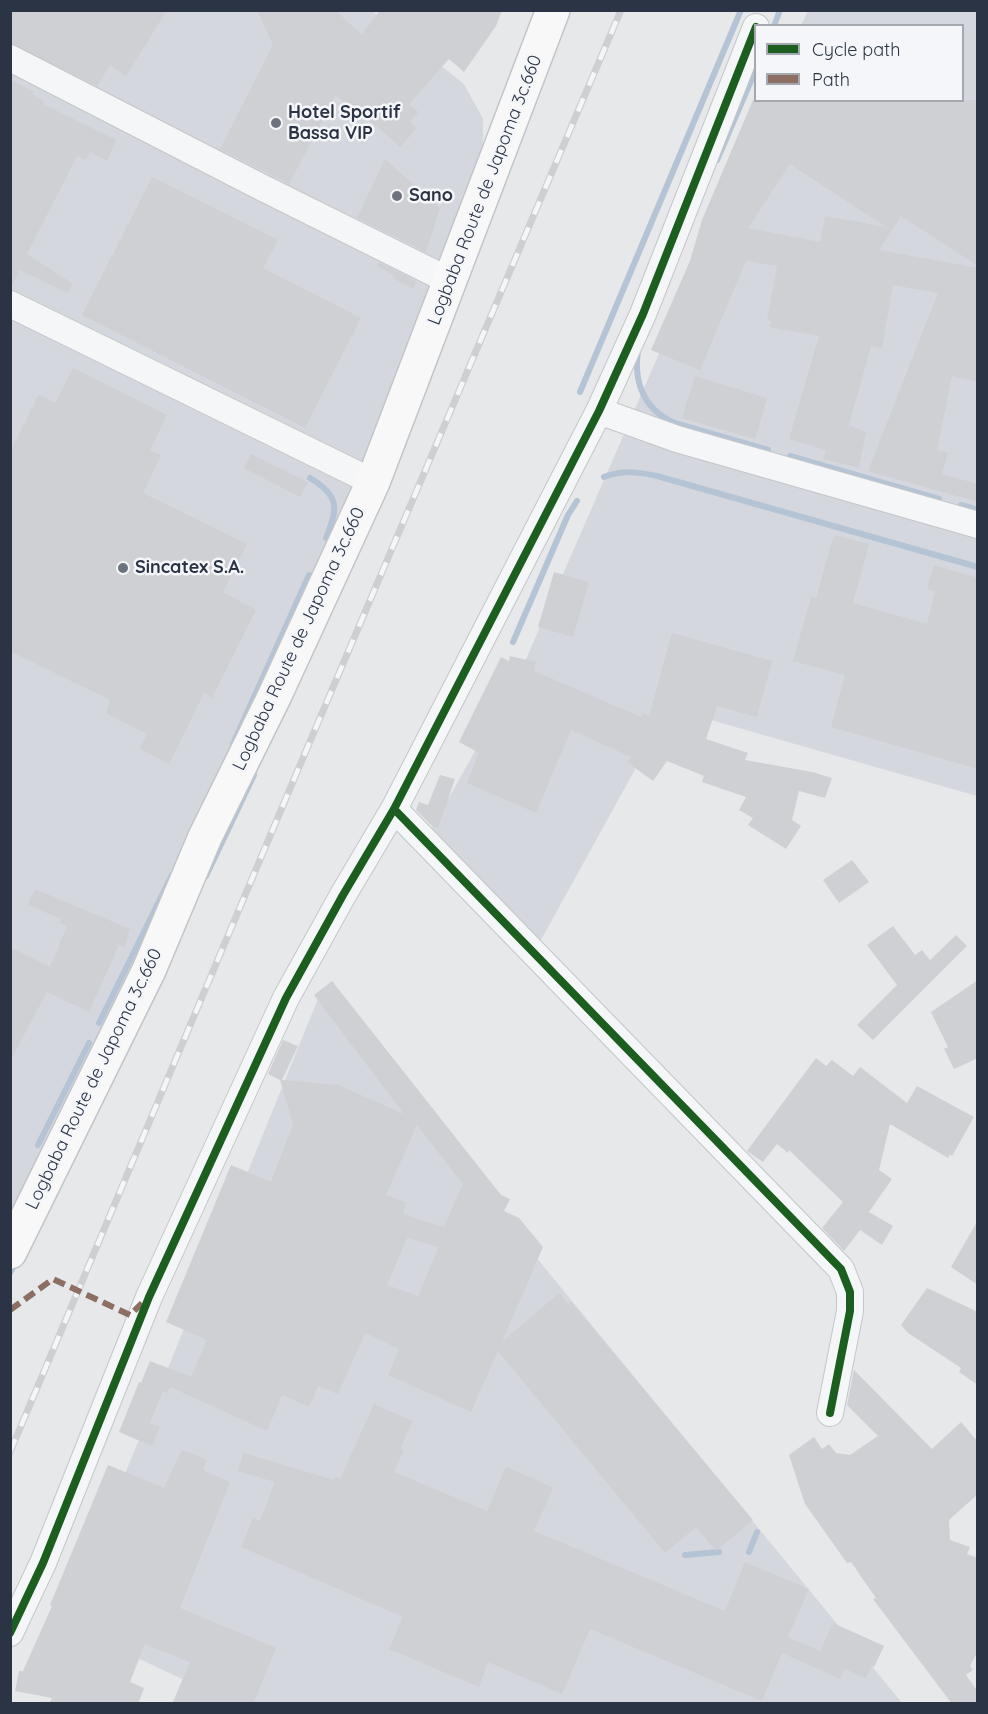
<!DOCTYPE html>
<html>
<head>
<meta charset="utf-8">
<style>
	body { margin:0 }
	#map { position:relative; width:988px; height:1714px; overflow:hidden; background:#e6e8ea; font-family:Quicksand,sans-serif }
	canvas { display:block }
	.frame { position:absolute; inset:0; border:12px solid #2b3445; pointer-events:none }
	.legend { position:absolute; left:754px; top:24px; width:210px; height:78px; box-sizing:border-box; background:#f4f6f9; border:2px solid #a4a8b1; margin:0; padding:8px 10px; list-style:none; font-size:18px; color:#2b3445 }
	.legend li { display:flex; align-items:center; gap:12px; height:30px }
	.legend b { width:30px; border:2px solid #a4a8b1 }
</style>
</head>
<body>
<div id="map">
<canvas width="988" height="1714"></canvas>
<div class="frame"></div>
<ul class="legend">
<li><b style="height:8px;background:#1b5e20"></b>Cycle path</li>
<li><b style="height:8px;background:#8d6e63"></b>Path</li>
</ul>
</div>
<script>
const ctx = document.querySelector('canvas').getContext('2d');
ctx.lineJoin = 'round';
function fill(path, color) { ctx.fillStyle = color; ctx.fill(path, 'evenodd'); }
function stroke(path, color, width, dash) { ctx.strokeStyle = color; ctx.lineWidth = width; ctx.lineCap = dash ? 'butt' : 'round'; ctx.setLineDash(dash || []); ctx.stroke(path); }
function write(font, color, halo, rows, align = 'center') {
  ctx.font = font + ' Quicksand,sans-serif'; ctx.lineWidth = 5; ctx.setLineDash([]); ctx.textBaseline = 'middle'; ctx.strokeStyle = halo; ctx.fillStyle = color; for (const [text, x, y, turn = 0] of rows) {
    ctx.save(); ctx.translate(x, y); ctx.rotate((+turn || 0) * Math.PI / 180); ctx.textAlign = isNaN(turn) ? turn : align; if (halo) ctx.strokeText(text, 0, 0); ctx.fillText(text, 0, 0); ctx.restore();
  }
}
fill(new Path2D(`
	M11,11H372L464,84L483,119V160L367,459L11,1234Z
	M808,11H977V796L669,708L531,958L429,833L523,666L769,101L962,100V26L801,25Z
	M320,994L902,1703H203L208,1691L64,1624Z`), '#d4d7dd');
stroke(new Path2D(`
	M774,26L780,10
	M717,160L756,69
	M638,351C633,384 646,413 678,424L768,450
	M580,392L741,10
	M790,456L939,499
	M604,477C622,470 639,472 657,476L978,567
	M310,478C340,496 338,508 326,538
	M961,505L978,510
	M513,642L568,515L577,501
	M233,744L309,575
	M206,876L254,775
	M99,1023L172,875
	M38,1145L89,1043
	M10,1273L17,1260
	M749,1552L757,1532
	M685,1555L719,1552`), '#b4c4d5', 6);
fill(new Path2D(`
	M10,10H167L126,76L110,65L97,86L10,43Z
	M257,10H335L362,35L380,10H502L496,26L464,72L449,59L409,104L418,112L410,122L417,128L400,147L361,112L357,113L336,95L289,184L220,149L273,45Z
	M10,80L33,91L32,94L44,101L43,104L116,140L107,161L90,152L86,160L77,156L27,254L73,284L67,293L20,270L10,288Z
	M753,100H978V266L901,216L879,250L978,268V382L952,376L937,450L948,452L942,474L978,484V502L868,471L938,293L893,285L882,348L871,346L849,425L866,432L859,468L823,459L826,450L789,439L819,336L769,327L771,321H767L777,266L746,261L700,370L651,350L690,261L702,220ZM790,164L886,227L825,216L820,242L748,228Z
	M385,159L440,208L426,252L357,218Z
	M152,177L278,240L263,268L361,318L305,428L82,315Z
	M379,262L416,281L413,289L393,278L394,275L377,266Z
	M73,368L167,415L150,450L161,455L143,493L247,544L223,592L256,610L212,698L204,693L169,764L140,749L147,734L106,713L110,700L10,651V452L39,394L55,403Z
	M695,376L767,398L755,439L682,418Z
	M251,454L308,482L300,497L244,468Z
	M834,535L869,544L853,603L927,624L935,591L927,589L934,565L978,578V769L831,727L845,675L793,661L811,597L816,598Z
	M554,572L589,582L573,637L538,627Z
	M672,633L772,661L757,717L717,706L706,739L748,753L745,760L812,772L832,778L825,798L799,791L792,820L801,826L786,849L748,825L753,818L739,810L746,797L702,782L704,776L667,761L653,781L627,762L631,757L571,730L536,813L467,783L479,753L459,742L501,657L509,661L510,656L536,662L534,671L641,717L643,713L649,716Z
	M440,775L455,779L438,828L433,827L416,810L419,802L428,805Z
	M852,860L869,882L839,903L823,880Z
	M35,889L130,929L124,947L119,945L89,1012L47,992L10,1061V947L50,967L67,926L60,923L61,919L28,905Z
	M893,926L915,955L922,950L930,960L956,935L967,946L873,1040L857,1025L897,985L867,945Z
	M978,980V1058L954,1069L944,1049L948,1047L931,1012Z
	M332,981L501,1195L510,1199L504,1211L519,1218L543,1247L502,1342L559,1293L568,1304L571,1302L753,1520L716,1551L696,1527L665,1553L498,1351L471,1412L388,1375L399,1349L366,1333L365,1336L364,1335L338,1394L318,1386L309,1407L282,1395L267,1431L170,1387L167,1393L163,1391L150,1423L160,1427L152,1446L119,1432L139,1382L141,1383L150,1361L191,1377L207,1340L166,1322L231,1165L271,1182L293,1124L280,1080L268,1074L283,1040L298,1046L282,1080L338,1085L404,1114L314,995ZM417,1125L463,1184L444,1227L420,1220L403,1213L407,1203L386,1195ZM407,1238L439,1247L418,1296L387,1285Z
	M816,1058L826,1066L832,1060L853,1076L860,1067L907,1103L917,1086L974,1117L952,1156L950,1154L948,1158L890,1124L879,1170L892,1179L869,1212L893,1226L882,1245L860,1230L844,1251L822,1228L843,1202L789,1150L788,1153L777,1144L763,1162L747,1151Z
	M978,1220V1285L951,1267Z
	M927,1288L978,1312V1385L959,1372L961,1368L908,1333L901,1325Z
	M854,1370L932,1449L961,1422L978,1442V1494L949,1520L950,1540L970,1547L967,1554L978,1558V1651L970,1666L973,1670L966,1675L978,1692V1704H952L873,1599L876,1598L851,1562L847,1563L805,1504L789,1455L814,1437L822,1449L829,1444L836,1453L850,1455L878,1436L847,1405Z
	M374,1404L413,1421L400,1449L404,1450L394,1472L487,1511L506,1467L541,1482L553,1488L534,1531L725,1611L745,1562L809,1589L788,1637L820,1651L833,1623L884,1646L874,1667L871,1666L866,1678L845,1669L840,1679L782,1653L762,1701L590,1629L562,1694L488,1662L479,1687L389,1649L403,1617L241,1547L253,1518L260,1521L275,1482L238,1471L243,1453L334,1480L335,1477L340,1479Z
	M182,1450L207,1460L203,1470L230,1482L180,1608L276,1648L253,1704H172L190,1662L145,1644L130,1682L144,1688L138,1704H49L52,1698L15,1691L19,1671H23L52,1606L50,1605L108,1465L164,1488Z`), '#ced0d3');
const minor = new Path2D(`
	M10,58L259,186L450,281
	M10,304L373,482
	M599,411L677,439L978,525
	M394,809L841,1269L850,1292V1311L830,1413
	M10,1633L43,1563L149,1297L286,998L343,895L394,809L599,411L643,314L756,27`);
const major = new Path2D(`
	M10,1252L149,970L205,837L275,695L373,482L553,10`);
stroke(minor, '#c4c6c8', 28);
stroke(major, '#c2c5c8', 36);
stroke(minor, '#f5f6f7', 26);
stroke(major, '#f8f8f8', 33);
const rail = new Path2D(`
	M10,1452L300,765L621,10`);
stroke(rail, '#cecfd2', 7);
stroke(rail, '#f4f6f9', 4.5, [14]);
stroke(new Path2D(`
	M10,1310L53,1279L130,1315L142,1303`), '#8d6e63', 6, [12, 6]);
stroke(new Path2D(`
	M394,809L841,1269L850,1292V1311L830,1413
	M10,1633L43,1563L149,1297L286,998L343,895L394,809L599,411L643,314L756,27`), '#1b5e20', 8);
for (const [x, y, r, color] of [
	[276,123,6,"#6c737f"],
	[397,196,6,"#6c737f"],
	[123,568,6,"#6c737f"]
]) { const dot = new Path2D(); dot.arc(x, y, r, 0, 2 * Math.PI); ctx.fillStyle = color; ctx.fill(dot); stroke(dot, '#f4f6f9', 2); }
write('bold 18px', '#2b3445', '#f4f6f9', [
	["Hotel Sportif",288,113],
	["Bassa VIP",288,134],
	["Sano",409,196],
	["Sincatex S.A.",135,568]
], 'left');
write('18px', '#2b3445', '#f4f6f9', [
	["Logbaba Route de Japoma 3c.660",485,190,-69],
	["Logbaba Route de Japoma 3c.660",299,639,-65],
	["Logbaba Route de Japoma 3c.660",94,1079,-64]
]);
</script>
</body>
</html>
